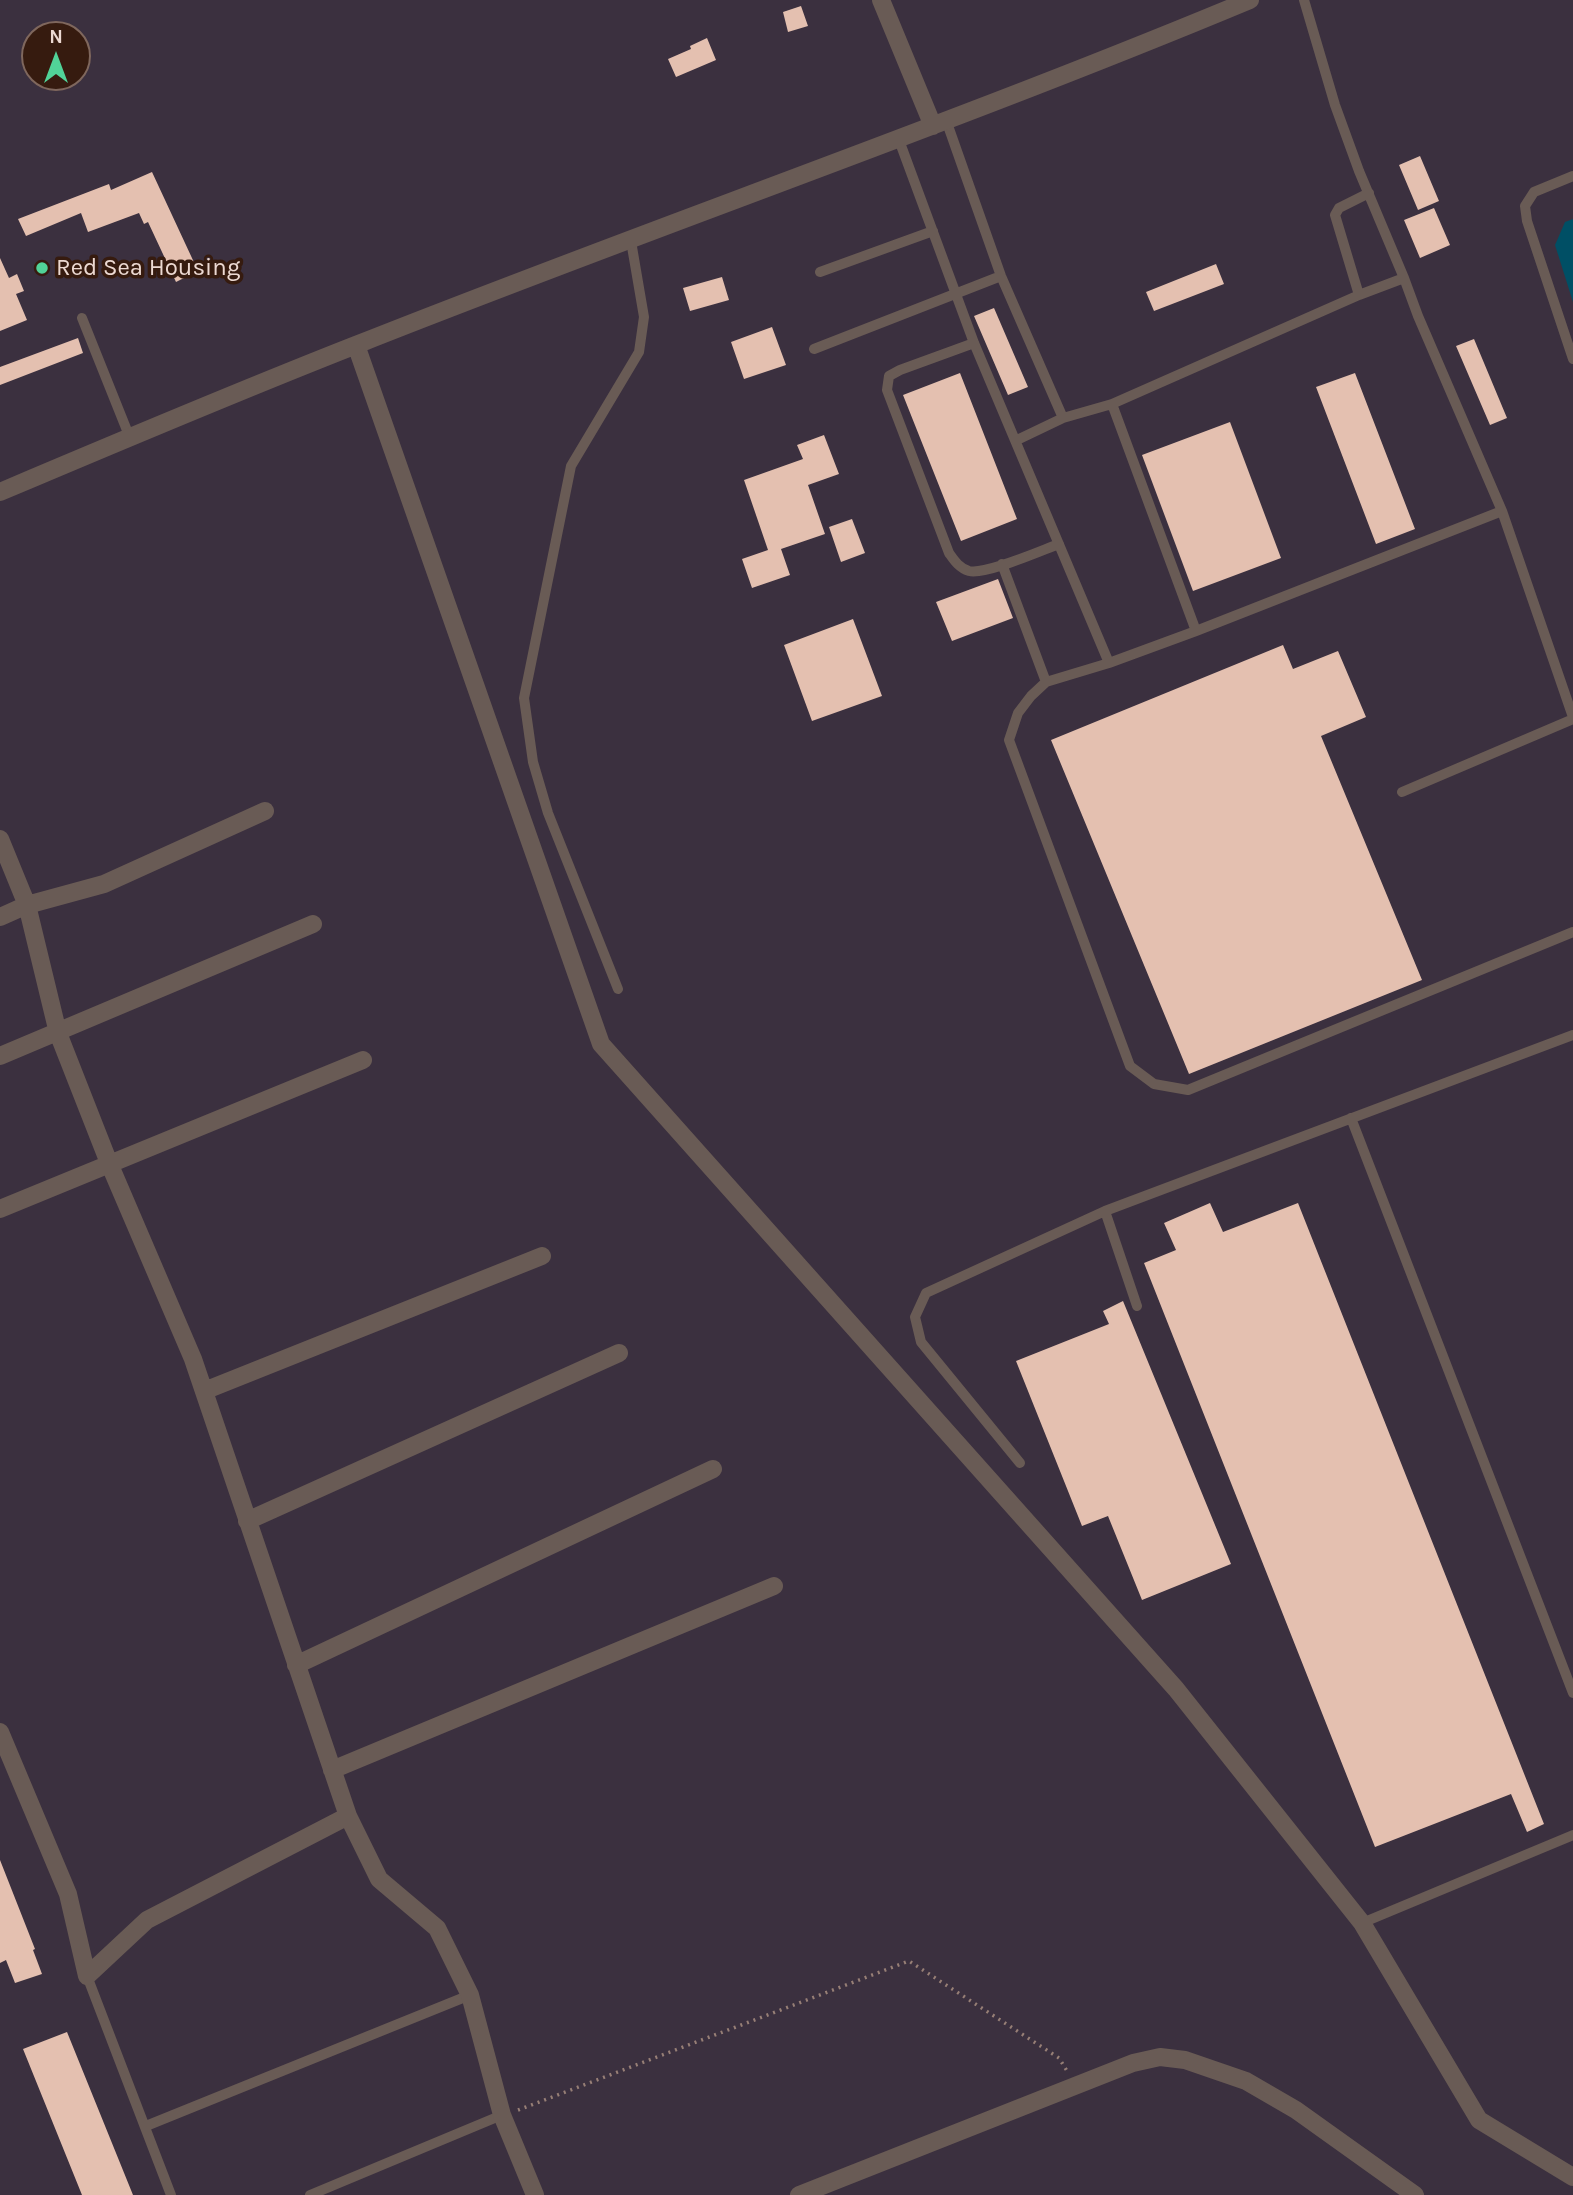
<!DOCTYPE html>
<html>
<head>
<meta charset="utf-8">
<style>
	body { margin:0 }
	#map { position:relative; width:1573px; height:2195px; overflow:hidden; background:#412519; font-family:Karla,sans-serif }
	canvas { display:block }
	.north { position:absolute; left:21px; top:21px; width:70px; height:70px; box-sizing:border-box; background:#361b0f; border:2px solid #7f675d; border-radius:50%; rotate:0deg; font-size:19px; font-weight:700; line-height:28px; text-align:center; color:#ecd9d2 }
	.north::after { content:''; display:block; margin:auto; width:24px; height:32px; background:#51d398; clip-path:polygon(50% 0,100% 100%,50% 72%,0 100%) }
</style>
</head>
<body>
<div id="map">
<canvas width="1573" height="2195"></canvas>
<div class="north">N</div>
</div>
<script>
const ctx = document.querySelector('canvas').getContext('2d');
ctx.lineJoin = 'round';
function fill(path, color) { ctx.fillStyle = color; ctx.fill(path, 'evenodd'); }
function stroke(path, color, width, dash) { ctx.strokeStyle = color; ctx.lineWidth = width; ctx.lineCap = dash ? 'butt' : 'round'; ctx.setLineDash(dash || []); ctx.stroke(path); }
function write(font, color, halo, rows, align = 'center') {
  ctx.font = font + ' Karla,sans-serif'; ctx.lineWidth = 7; ctx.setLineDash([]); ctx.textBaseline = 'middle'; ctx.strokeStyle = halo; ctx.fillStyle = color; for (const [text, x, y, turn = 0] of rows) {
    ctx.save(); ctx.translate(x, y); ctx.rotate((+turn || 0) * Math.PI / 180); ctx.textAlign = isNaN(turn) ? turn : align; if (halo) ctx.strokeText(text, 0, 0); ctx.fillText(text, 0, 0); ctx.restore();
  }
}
fill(new Path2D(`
	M0,0H1573V2195H0ZM35,35H77V77H35Z`), '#3b303f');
fill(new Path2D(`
	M1573,219V302L1555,245L1565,222Z`), '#004f65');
fill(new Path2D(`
	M801,6L808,26L788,32L783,12Z
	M707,38L716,60L676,77L668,59L691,49L690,46Z
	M1420,156L1439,201L1418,210L1399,165Z
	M152,172L198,271L176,282L148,222L144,224L139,213L88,232L81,213L26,236L18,219L109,184L111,190Z
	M1434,208L1450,245L1420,258L1404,220Z
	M0,258L9,278L17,274L24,291L16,294L27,320L0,331Z
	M1216,264L1224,284L1154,311L1146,292Z
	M722,277L729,300L690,311L683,288Z
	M994,308L1028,387L1008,395L974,316Z
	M772,327L786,365L744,379L731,342Z
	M78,338L83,353L0,385V367Z
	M1474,339L1507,418L1490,425L1456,346Z
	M960,373L1017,519L961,541L903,395Z
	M1355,373L1415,529L1376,544L1316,387Z
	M1230,422L1281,558L1193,591L1142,455Z
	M824,435L839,474L808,485L825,534L781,549L790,575L752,588L742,559L768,550L744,480L803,459L797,445Z
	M852,519L865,553L841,562L829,527Z
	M998,579L1013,618L952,641L936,602Z
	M853,619L882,696L812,721L784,645Z
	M1283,645L1293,669L1338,651L1366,717L1321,736L1422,980L1189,1074L1051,740Z
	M1210,1203L1223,1232L1298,1203L1544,1824L1527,1832L1511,1794L1375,1847L1144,1263L1176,1250L1164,1223Z
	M1123,1301L1231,1564L1142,1600L1108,1516L1082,1526L1016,1361L1109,1324L1103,1311Z
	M0,1860L35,1949L33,1950L42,1974L15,1983L6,1960L0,1963Z
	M67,2032L133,2195H82L23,2049Z`), '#e4c0b0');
stroke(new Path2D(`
	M518,2110L909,1961L1059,2058L1067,2071`), '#977f76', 3.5, [2, 5]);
stroke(new Path2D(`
	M1304,0L1335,105L1359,171L1404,278
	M946,120L1001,276L1063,418
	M899,140L974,343L1109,663
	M1573,176L1534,192L1525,206L1527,221L1573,359
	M820,272L933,231
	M1359,295L1335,215L1339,208L1369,193
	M82,318L130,438
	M974,343L900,370L889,376L887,390L949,553C954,560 959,568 969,571C986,575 1040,551 1059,544
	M814,349L1001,276
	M1112,404L1196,631
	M1017,440L1063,418L1112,404L1359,295L1404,278L1418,316L1502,511L1573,717
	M1502,511L1196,631L1109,663L1046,682L1031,696L1018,713L1009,740L1130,1066L1154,1084L1188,1090L1573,932
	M1002,564L1046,682
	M1402,792L1573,719
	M618,989L548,813L533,762L524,698L571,466L639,352L644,317L631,241
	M1351,1118L1573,1693
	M1105,1211L1137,1306
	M1020,1463L921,1342L915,1317L926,1293L1105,1211L1573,1035
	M1362,1923L1573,1835
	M87,1976L171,2195
	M146,2126L470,1995
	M310,2195L502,2115`), '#695b55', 10);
stroke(new Path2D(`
	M881,0L933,126
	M356,345L601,1044L1176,1689L1362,1923L1479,2120L1573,2177
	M0,492C118,442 236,392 356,345C653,227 955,123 1250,0
	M0,839L27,905L58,1033L109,1163L193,1359L348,1816L379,1879L437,1928L470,1995L502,2115L535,2195
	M0,917L27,905L104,884L265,811
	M0,1056L313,924
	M0,1209L363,1060
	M204,1391L542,1256
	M247,1521L619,1353
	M296,1665L713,1469
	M0,1732L68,1894L87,1976L147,1920L348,1816
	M332,1770L774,1586
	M799,2195L1133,2063L1160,2057L1185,2060L1246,2081L1296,2110L1415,2195`), '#695b55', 18);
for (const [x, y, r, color] of [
	[42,268,7,"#51d398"]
]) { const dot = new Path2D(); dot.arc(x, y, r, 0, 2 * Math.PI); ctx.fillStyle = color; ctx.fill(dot); stroke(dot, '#361b0f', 2.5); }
write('24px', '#ecd9d2', '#361b0f', [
	["Red Sea Housing",56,268]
], 'left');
</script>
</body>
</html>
